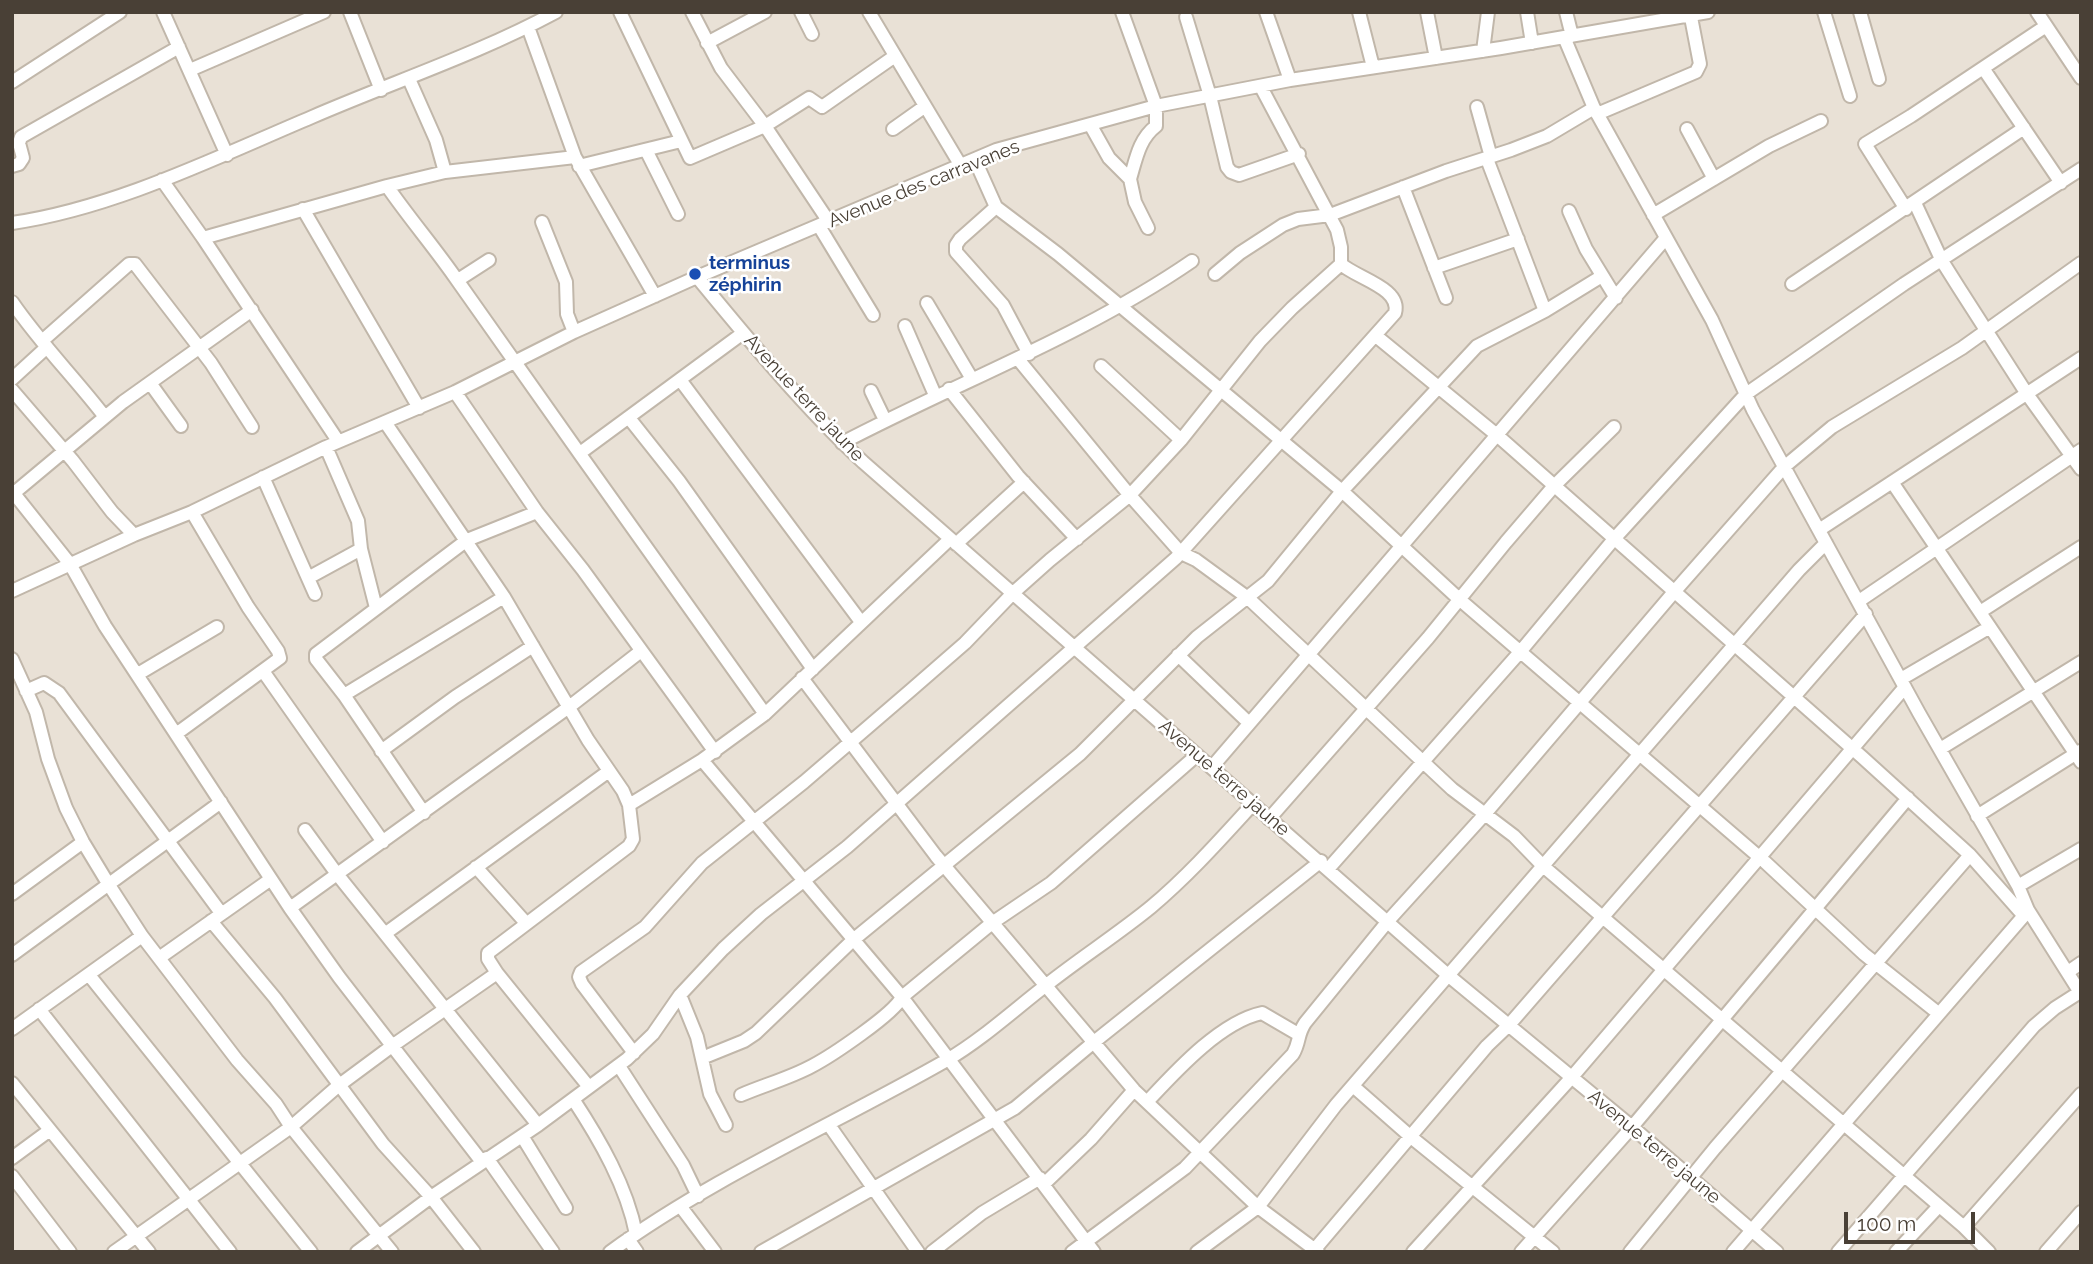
<!DOCTYPE html>
<html>
<head>
<meta charset="utf-8">
<style>
	body { margin:0 }
	#map { position:relative; width:2093px; height:1264px; overflow:hidden; background:#f5f0e8; font-family:Raleway,sans-serif }
	canvas { display:block }
	.frame { position:absolute; inset:0; border:14px solid #494036; pointer-events:none }
	.scale { position:absolute; left:1844px; top:1212px; width:131px; height:32px; box-sizing:border-box; border:4px solid #494036; border-top:0; padding-left:9px; font-size:21px; line-height:24px; white-space:nowrap; color:#494036; -webkit-text-stroke:5px #fff; paint-order:stroke }
</style>
</head>
<body>
<div id="map">
<canvas width="2093" height="1264"></canvas>
<div class="frame"></div>
<div class="scale">100 m</div>
</div>
<script>
const ctx = document.querySelector('canvas').getContext('2d');
ctx.lineJoin = 'round';
function fill(path, color) { ctx.fillStyle = color; ctx.fill(path, 'evenodd'); }
function stroke(path, color, width, dash) { ctx.strokeStyle = color; ctx.lineWidth = width; ctx.lineCap = dash ? 'butt' : 'round'; ctx.setLineDash(dash || []); ctx.stroke(path); }
function write(font, color, halo, rows, align = 'center') {
  ctx.font = font + ' Raleway,sans-serif'; ctx.lineWidth = 5; ctx.setLineDash([]); ctx.textBaseline = 'middle'; ctx.strokeStyle = halo; ctx.fillStyle = color; for (const [text, x, y, turn = 0] of rows) {
    ctx.save(); ctx.translate(x, y); ctx.rotate((+turn || 0) * Math.PI / 180); ctx.textAlign = isNaN(turn) ? turn : align; if (halo) ctx.strokeText(text, 0, 0); ctx.fillText(text, 0, 0); ctx.restore();
  }
}
fill(new Path2D(`
	M12,12H2081V1252H12Z`), '#e9e1d6');
const minor = new Path2D(`
	M163,12L227,155
	M350,12L381,90
	M620,12L690,158L765,126L809,98L822,107L895,56
	M692,12L721,68L765,126L829,222
	M801,12L812,34
	M869,12L961,166
	M1122,12L1156,106V126C1139,139 1136,159 1130,179
	M1266,12L1290,80
	M1359,12L1373,67
	M1427,12L1436,58
	M1527,12L1532,43
	M1566,12L1572,36
	M1824,12L1850,96
	M1860,12L1879,79
	M2037,12L2081,78
	M1186,17L1210,96L1227,167L1231,172L1239,175L1299,154
	M528,27L575,157
	M1564,37L1594,108L1712,320L1753,410L1919,713L2018,886L2028,910L2081,994
	M707,43L765,12
	M1483,51L1488,12
	M1983,68L2061,183
	M190,70L324,12
	M409,79L436,140L445,172
	M12,82L120,12
	M1477,107L1491,157
	M1597,114L1696,72L1700,64L1690,12
	M1091,126L1109,158L1130,179L1135,202L1148,228
	M893,129L924,107
	M1687,129L1714,179
	M646,150L678,214
	M1487,159L1545,311
	M975,160L996,207L1058,254L1342,491L1459,599L1765,862L1864,954L1938,1013
	M12,166L19,164L23,158L19,143L21,137L179,47
	M579,166L681,141
	M162,180L203,238L387,186L445,172L575,157L655,296
	M387,186C409,218 435,248 457,280C559,425 662,570 765,714
	M1403,187L1446,298
	M1915,203L1942,261L1959,288L2027,394L2081,469
	M996,207L960,239L956,245V252L1003,305L1029,354
	M303,209L419,408
	M1906,209L1865,144L1911,116L2046,26
	M1569,211L1586,249L1616,298
	M1653,215L1769,146L1821,121
	M542,222L566,282L567,314L574,332
	M12,223C115,208 217,157 312,117C393,82 478,54 556,12
	M819,226L873,315
	M203,238L338,441
	M1434,268L1518,239
	M1215,274L1240,253L1283,225L1298,219L1330,215L1446,171L1511,150L1547,136L1594,108
	M697,277C749,340 803,406 863,462L1449,976L1632,1127L1777,1252
	M458,280L489,260
	M1792,284L2024,128
	M12,302C40,343 75,378 105,417
	M927,303L972,379
	M905,326L935,395
	M1376,336L1498,436L1862,757L1970,855L2024,916
	M42,341L129,264H135L211,363L252,427
	M1018,359L1127,492L1181,553L1196,560L1248,598L1452,789L1514,836L1543,866L1964,1227L1989,1252
	M1101,366L1181,440
	M12,379L47,347
	M681,381L861,622
	M150,383L181,426
	M949,389L1018,476L1077,539
	M12,390L73,461L112,512L134,535
	M871,391L885,420
	M455,392L537,512L583,570L715,752
	M629,418L679,481L813,669
	M385,422L504,597L588,740L623,791L629,805
	M842,443C958,382 1083,336 1192,261
	M326,447L358,521L361,549
	M580,453L743,333
	M263,477L315,594
	M1892,482L2081,762
	M12,491L70,564L105,626L290,908L339,977L482,1162
	M14,493L123,402L252,310
	M1819,530L2081,358
	M956,544L1024,482
	M308,578L361,549L376,608
	M12,591L134,535L192,512L326,447L455,392L574,332L697,277L996,150L1156,106L1290,80L1501,48L1708,12
	M1859,601L2081,450
	M1980,612L2081,547
	M1178,655L1249,723
	M12,659L36,712L48,759L66,808L83,842L109,885L142,936L237,1060L276,1104L291,1127L392,1252
	M263,671L383,842
	M138,674L217,627
	M802,678L936,856L1134,1090L1258,1207L1318,1252
	M1901,679L1990,627
	M26,691L44,683L59,693L221,913
	M344,695L504,597
	M176,734L280,658L278,651L248,607L192,512
	M1940,749L2081,662
	M381,751L455,697L533,646
	M702,760L902,997L1094,1252
	M1212,767L1665,239
	M424,813L344,695L316,659V654L467,540L537,512
	M1977,816L2080,751
	M1269,819L1428,638L1506,542L1554,486L1614,427
	M305,830L337,874L538,1125
	M476,867L526,923
	M1329,868L1520,652L1614,539L1746,394L1904,284L2081,169
	M2018,886L2081,849
	M12,894L83,842
	M290,908L569,707L641,651
	M211,921L275,998L383,1144L431,1197L474,1252
	M386,933L609,771
	M12,955L221,802
	M159,958L271,879
	M2068,972L2081,963
	M497,973L589,1087
	M89,975L311,1252
	M680,995L697,1037L710,1094L726,1125
	M39,1009L230,1252
	M12,1029L142,936
	M634,1053L582,984L579,977L581,972L645,927L702,863L804,782L911,690L965,643L1013,593L1050,560L1130,495L1181,440L1260,341L1292,308L1341,264
	M702,1058L744,1041L756,1033L853,940L1080,754L1197,637L1268,581L1342,491L1477,346L1545,311L1602,276
	M619,1066L683,1165L698,1196
	M12,1083L149,1252
	M1353,1086L1411,1137L1553,1252
	M741,1095C764,1085 790,1078 812,1066C831,1056 894,1014 902,997L992,923L1051,883L1197,755
	M573,1099C600,1140 627,1187 636,1234
	M1147,1102C1175,1072 1220,1022 1262,1013L1298,1034
	M829,1125L918,1252
	M522,1136L566,1208
	M12,1158L50,1130
	M487,1158L553,1252
	M12,1176L70,1252
	M1044,1184L1091,1139L1134,1090
	M681,1207L715,1252
	M1964,1227L2081,1094
	M628,1239L637,1252
	M1315,1249L1487,1046L1509,1025L1866,614
	M114,1252L291,1127L338,1086L392,1046L497,973L488,959V953L629,846L633,839L629,805L702,760L765,714L950,539
	M357,1252L431,1197L538,1125L627,1059L653,1034L680,995L723,949L761,914L847,847L1176,558L1395,313C1402,288 1356,278 1341,264V247L1337,230L1261,87
	M610,1252C715,1176 835,1124 947,1060C984,1038 1015,1009 1049,983C1082,957 1118,934 1151,907C1188,876 1220,840 1252,805
	M761,1252L1015,1108L1094,1042L1321,861
	M932,1252L982,1213L1040,1178
	M1072,1252L1185,1168L1293,1054C1300,1042 1297,1035 1305,1023L1388,921L1484,815L1674,592L1784,467L1832,427L1962,348L2081,263
	M1197,1252L1258,1207L1336,1105L1799,570L1826,543
	M1413,1252L1572,1077L1905,687
	M1521,1252L1632,1127L1908,798
	M1630,1252L1715,1148L1970,855
	M1733,1252L2028,911
	M1838,1252L2034,1026L2055,1008L2080,992
	M1896,1252L1939,1206
	M2046,1252L2081,1212`);
stroke(minor, '#c1b7aa', 16);
stroke(minor, '#fff', 12);
for (const [x, y, r, color] of [
	[695,274,7,"#1a4fb4"]
]) { const dot = new Path2D(); dot.arc(x, y, r, 0, 2 * Math.PI); ctx.fillStyle = color; ctx.fill(dot); stroke(dot, '#fff', 2.5); }
write('19px', '#494036', '#fff', [
	["Avenue des carravanes",924,184,-22],
	["Avenue terre jaune",804,398,47],
	["Avenue terre jaune",1224,778,41],
	["Avenue terre jaune",1654,1147,40]
]);
write('bold 19px', '#164399', '#fff', [
	["terminus",709,263],
	["zéphirin",709,285]
], 'left');
</script>
</body>
</html>
